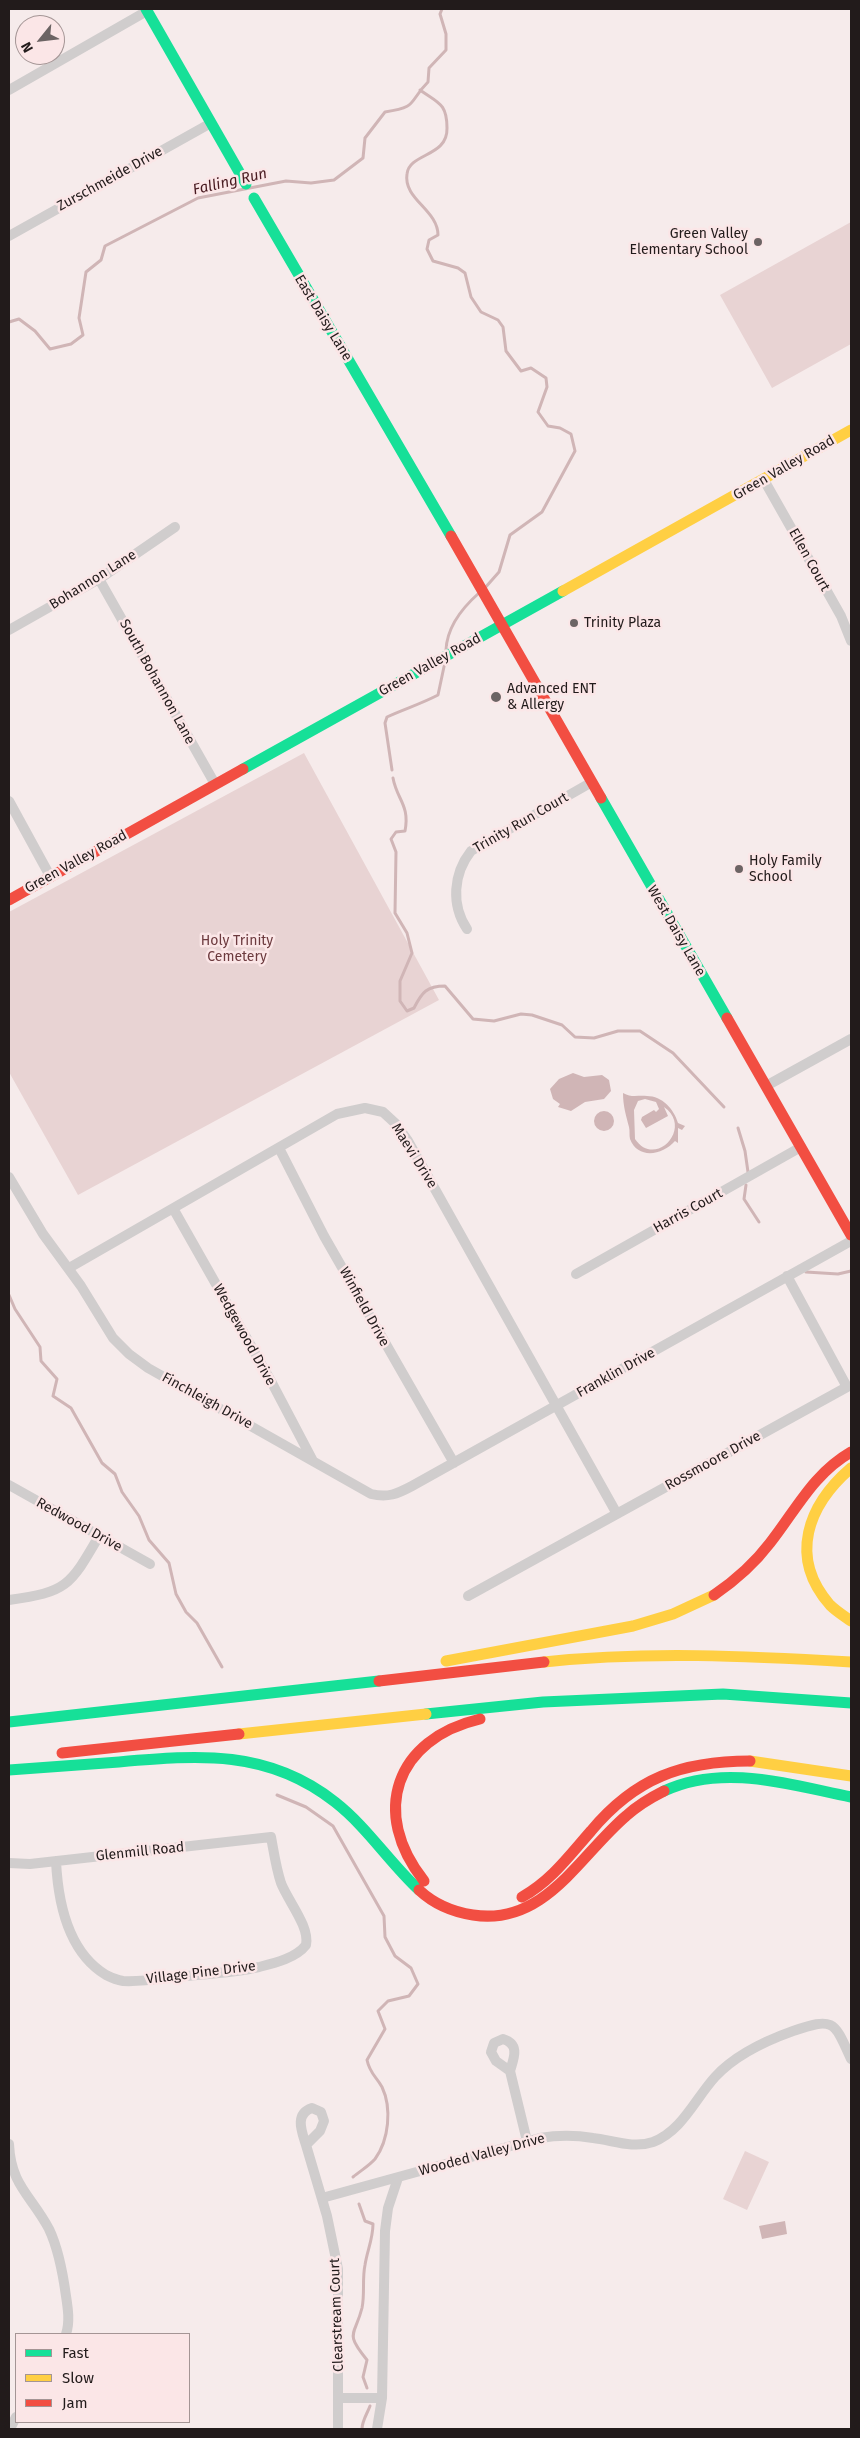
<!DOCTYPE html>
<html>
<head>
<meta charset="utf-8">
<style>
	body { margin:0 }
	#map { position:relative; width:860px; height:2438px; overflow:hidden; background:#f6ebeb; font-family:"Fira Sans",sans-serif }
	canvas { display:block }
	.frame { position:absolute; inset:0; border:10px solid #221b1b; pointer-events:none }
	.legend { position:absolute; left:15px; top:2333px; width:175px; height:90px; box-sizing:border-box; background:#fbe6e7; border:1px solid #a49595; margin:0; padding:6px 9px; list-style:none; font-size:15px; color:#221b1b }
	.legend li { display:flex; align-items:center; gap:10px; height:25px }
	.legend b { width:25px; border:1px solid #a49595 }
	.north { position:absolute; left:15px; top:15px; width:50px; height:50px; box-sizing:border-box; background:#fbe6e7; border:1px solid #a49595; border-radius:50%; rotate:241deg; font-size:14px; font-weight:700; line-height:20px; text-align:center; color:#221b1b }
	.north::after { content:''; display:block; margin:auto; width:18px; height:22px; background:#6c6464; clip-path:polygon(50% 0,100% 100%,50% 72%,0 100%) }
</style>
</head>
<body>
<div id="map">
<canvas width="860" height="2438"></canvas>
<div class="frame"></div>
<ul class="legend">
<li><b style="height:6px;background:#16e098"></b>Fast</li>
<li><b style="height:6px;background:#ffcf43"></b>Slow</li>
<li><b style="height:6px;background:#f24e42"></b>Jam</li>
</ul>
<div class="north">N</div>
</div>
<script>
const ctx = document.querySelector('canvas').getContext('2d');
ctx.lineJoin = 'round';
function fill(path, color) { ctx.fillStyle = color; ctx.fill(path, 'evenodd'); }
function stroke(path, color, width, dash) { ctx.strokeStyle = color; ctx.lineWidth = width; ctx.lineCap = dash ? 'butt' : 'round'; ctx.setLineDash(dash || []); ctx.stroke(path); }
function write(font, color, halo, rows, align = 'center') {
  ctx.font = font + ' "Fira Sans",sans-serif'; ctx.lineWidth = 5; ctx.setLineDash([]); ctx.textBaseline = 'middle'; ctx.strokeStyle = halo; ctx.fillStyle = color; for (const [text, x, y, turn = 0] of rows) {
    ctx.save(); ctx.translate(x, y); ctx.rotate((+turn || 0) * Math.PI / 180); ctx.textAlign = isNaN(turn) ? turn : align; if (halo) ctx.strokeText(text, 0, 0); ctx.fillText(text, 0, 0); ctx.restore();
  }
}
fill(new Path2D(`
	M851,222V344L772,388L720,295Z
	M304,753L439,1000L78,1195L9,1072V912Z
	M745,2151L769,2162L747,2210L723,2199Z`), '#e8d3d3');
fill(new Path2D(`
	M573,1073L584,1077L602,1075L609,1080L611,1091L604,1099L585,1102L571,1111L558,1107L560,1104L553,1099L550,1089L559,1079Z
	M623,1093C632,1098 637,1095 647,1096C662,1096 674,1109 678,1123L685,1126L682,1130L678,1128V1143L675,1141C663,1155 638,1160 630,1139C629,1135 630,1131 629,1127C626,1115 623,1106 623,1093ZM645,1099L656,1102L659,1109L656,1112L654,1110L642,1117L641,1120L646,1128L668,1116L664,1107C694,1128 655,1169 635,1139L634,1110L638,1101Z
	M594 1121a10 10 0 1 1 20 0a10 10 0 1 1-20 0Z
	M785,2221L787,2234L762,2239L759,2226Z`), '#d0b5b6');
stroke(new Path2D(`
	M420,90C438,103 447,103 447,128C448,157 409,153 407,174C403,199 438,210 438,235L429,240L427,249L433,261L458,268L465,273L471,297L481,312L498,320L503,327L506,351L521,371L531,368L546,378L547,387L538,412L548,426L560,428L571,434L575,451L542,512L510,535L499,572L484,589
	M9,322L19,319L35,331L50,349L71,344L83,335L79,318L86,272L101,260L105,246L198,198L286,181L311,183L334,180L363,158L365,138L385,112C419,107 408,102 428,82L429,68L446,50V34L440,14L442,9
	M446,650C447,627 462,608 479,593
	M392,770L385,723L387,717C404,709 421,704 438,695L445,662
	M393,778C397,800 410,805 405,831L396,832L391,839L396,852L395,913L407,933L412,953L400,981V1001L407,1011L414,1008C422,992 427,986 445,986L473,1019L494,1021L521,1014L532,1015L562,1025L575,1037L594,1038L618,1031H640L673,1053L724,1107
	M738,1128L745,1151L748,1172
	M746,1185L744,1199L759,1222
	M806,1272L838,1274L851,1271
	M9,1295L15,1309L40,1347L41,1361L57,1379L53,1396L71,1408L102,1463L115,1474L122,1492L139,1516L149,1540L169,1563L176,1594L186,1612L197,1623L222,1667
	M277,1795L306,1807L333,1826L384,1916L385,1937L395,1956L411,1968L418,1984L409,1996L388,2001L378,2011L385,2029L367,2060C370,2074 376,2076 382,2087C392,2108 389,2140 375,2159C369,2166 360,2171 353,2177
	M359,2204L365,2221L373,2224C373,2239 367,2251 365,2265C362,2279 365,2294 362,2308C355,2336 344,2332 367,2360L363,2377L367,2388
	M362,2429C362,2421 367,2414 370,2406`), '#d0b5b6', 3);
stroke(new Path2D(`
	M9,90L147,11
	M9,236L211,123
	M764,480L841,616L851,641
	M99,579L215,784
	M9,630L99,579L175,527
	M9,801L50,876
	M467,929C451,905 453,874 471,851L592,782
	M766,1086L851,1039
	M279,1148L324,1236L454,1463
	M9,1177L43,1234L81,1286L113,1338L129,1354L148,1368L371,1494C388,1498 397,1494 412,1486L851,1241
	M174,1210L272,1383L313,1461
	M69,1268L337,1114L365,1108L383,1112L396,1124L408,1141L617,1514
	M576,1274L801,1147
	M9,1485L150,1564
	M468,1596L847,1387L787,1276
	M9,1600C67,1592 70,1586 99,1536
	M9,1863L30,1864L271,1837C274,1853 276,1868 281,1883C288,1901 310,1927 306,1945C296,1958 275,1963 259,1967C232,1973 204,1974 176,1977C159,1979 141,1982 123,1981C117,1980 112,1978 106,1975C68,1952 58,1902 56,1861
	M503,2039C520,2044 514,2058 510,2071L496,2061L491,2052L494,2043Z
	M510,2071L527,2141
	M312,2108L321,2112L324,2121L320,2131L306,2145C302,2132 294,2114 312,2108Z
	M9,2144C11,2186 31,2195 49,2229C59,2250 63,2274 66,2296C68,2309 70,2322 66,2334
	M306,2145L327,2216L338,2269V2429
	M322,2198L540,2138C558,2135 575,2135 593,2138C612,2140 633,2149 653,2142C682,2131 695,2099 715,2077C735,2055 765,2041 793,2031C834,2017 834,2021 851,2059
	M338,2398H382
	M10,2429L16,2417
	M377,2429L382,2398L385,2231L388,2208L398,2178`), '#d0cdcd', 10);
stroke(new Path2D(`
	M146,9L246,184
	M254,198L451,536
	M243,769L563,591
	M601,798L727,1018
	M426,1714L543,1702L723,1694L851,1703
	M9,1722L379,1681
	M9,1770C46,1767 82,1765 119,1762C199,1755 268,1749 335,1802C367,1827 389,1862 419,1890
	M664,1791C724,1763 790,1785 851,1797`), '#16e098', 11);
stroke(new Path2D(`
	M563,591L851,430
	M851,1468C808,1505 788,1557 830,1605C836,1611 844,1616 851,1621
	M446,1661L633,1626L673,1614L714,1595
	M544,1662C646,1651 749,1656 851,1662
	M239,1734L426,1714
	M750,1761L851,1776`), '#ffcf43', 11);
stroke(new Path2D(`
	M451,536L601,798
	M9,900L243,769
	M727,1018L851,1235
	M714,1595C736,1580 754,1564 770,1543C796,1510 813,1474 851,1452
	M379,1681L544,1662
	M62,1753L239,1734
	M424,1881C370,1813 395,1739 480,1719
	M419,1890C434,1904 453,1912 473,1915C545,1926 579,1856 626,1816C637,1806 650,1798 664,1791
	M522,1897C551,1881 569,1856 591,1831C635,1778 682,1761 750,1761`), '#f24e42', 11);
for (const [x, y, r, color] of [
	[758,242,5,"#6c6464"],
	[574,623,5,"#6c6464"],
	[496,697,6,"#6c6464"],
	[739,869,5,"#6c6464"]
]) { const dot = new Path2D(); dot.arc(x, y, r, 0, 2 * Math.PI); ctx.fillStyle = color; ctx.fill(dot); stroke(dot, '#fbe6e7', 2); }
write('14px', '#221b1b', '#fbe6e7', [
	["Zurschmeide Drive",110,179,-29],
	["East Daisy Lane",323,318,59],
	["Green Valley Road",784,468,-30],
	["Ellen Court",809,560,61],
	["Bohannon Lane",93,580,-32],
	["Green Valley Road",430,665,-29],
	["South Bohannon Lane",157,682,61],
	["Trinity Run Court",521,823,-30],
	["Green Valley Road",76,862,-29],
	["West Daisy Lane",676,931,60],
	["Maevi Drive",414,1156,58],
	["Harris Court",688,1211,-29],
	["Winfield Drive",364,1307,61],
	["Wedgewood Drive",244,1335,61],
	["Franklin Drive",616,1373,-29],
	["Finchleigh Drive",207,1401,29],
	["Rossmoore Drive",713,1461,-29],
	["Redwood Drive",79,1525,29],
	["Glenmill Road",140,1852,-6],
	["Village Pine Drive",201,1973,-7],
	["Wooded Valley Drive",482,2155,-15],
	["Clearstream Court",337,2315,-92]
]);
write('14px', '#221b1b', '#fbe6e7', [
	["Green Valley",748,234,"right"],
	["Elementary School",748,250,"right"],
	["Trinity Plaza",584,623],
	["Advanced ENT",507,689],
	["& Allergy",507,705],
	["Holy Family",749,861],
	["School",749,877]
], 'left');
write('14px', '#6c3a3e', '#fbe6e7', [
	["Holy Trinity",237,941],
	["Cemetery",237,957]
]);
write('italic 15px', '#47191f', '#fbe6e7', [
	["Falling Run",230,182,-13]
]);
</script>
</body>
</html>
